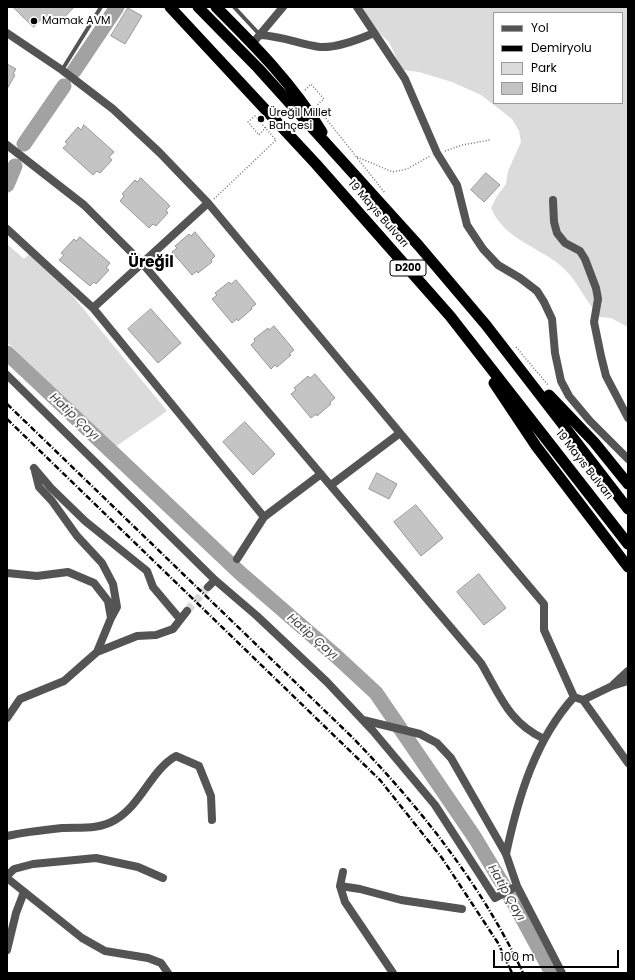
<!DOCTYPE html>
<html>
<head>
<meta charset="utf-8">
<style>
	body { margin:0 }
	#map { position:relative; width:635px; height:980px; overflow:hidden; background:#fff; font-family:Poppins,sans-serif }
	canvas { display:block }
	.frame { position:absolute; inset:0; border:8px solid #000; pointer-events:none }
	.legend { position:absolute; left:493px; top:12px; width:130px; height:92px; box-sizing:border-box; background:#fff; border:1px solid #999; margin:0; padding:5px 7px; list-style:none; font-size:12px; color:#000 }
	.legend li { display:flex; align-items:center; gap:8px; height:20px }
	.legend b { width:20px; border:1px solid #999 }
	.scale { position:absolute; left:493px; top:950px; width:126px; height:18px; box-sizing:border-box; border:2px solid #000; border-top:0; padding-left:5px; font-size:12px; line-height:14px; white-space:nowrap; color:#000; -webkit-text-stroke:3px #fff; paint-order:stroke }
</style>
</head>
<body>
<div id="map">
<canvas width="635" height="980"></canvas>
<div class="frame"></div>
<ul class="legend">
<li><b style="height:5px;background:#545454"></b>Yol</li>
<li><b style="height:5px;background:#000"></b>Demiryolu</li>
<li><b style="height:11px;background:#dbdbdb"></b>Park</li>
<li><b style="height:11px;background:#c4c4c4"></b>Bina</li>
</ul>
<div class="scale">100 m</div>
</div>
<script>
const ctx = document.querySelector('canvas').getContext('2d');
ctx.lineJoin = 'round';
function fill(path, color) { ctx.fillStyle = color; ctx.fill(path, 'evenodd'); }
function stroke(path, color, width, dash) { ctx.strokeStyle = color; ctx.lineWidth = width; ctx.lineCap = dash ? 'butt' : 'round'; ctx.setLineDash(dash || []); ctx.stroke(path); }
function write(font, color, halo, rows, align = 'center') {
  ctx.font = font + ' Poppins,sans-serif'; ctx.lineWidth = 4; ctx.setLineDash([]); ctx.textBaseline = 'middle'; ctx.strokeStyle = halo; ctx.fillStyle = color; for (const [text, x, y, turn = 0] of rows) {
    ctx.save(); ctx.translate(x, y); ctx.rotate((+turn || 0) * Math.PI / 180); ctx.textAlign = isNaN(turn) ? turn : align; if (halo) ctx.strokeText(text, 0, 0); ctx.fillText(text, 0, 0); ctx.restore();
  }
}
fill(new Path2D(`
	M361,7H628V327L611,318L600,317C588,304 581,289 570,275C548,248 505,243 491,208L497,196L506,184L508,171L521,142L519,131L512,119L481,95L452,82L419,72L402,70L389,42L376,30ZM494,13H622V103H494Z
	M7,244L24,259L29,254L72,295L167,411L115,447L7,342Z`), '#dbdbdb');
stroke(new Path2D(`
	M74,71L117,7
	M24,144L64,86
	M7,185L15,166
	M7,353L239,572L336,656L376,693L475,838L514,903L552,973`), '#a2a2a2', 15);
const building = new Path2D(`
	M13,7H74L56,26L45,15L34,27Z
	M128,8L142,16L125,44L111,36Z
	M7,64L16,69L13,74L15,75L7,89Z
	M84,125L114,152L109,157L112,160L100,173L97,171L93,175L63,148L68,144L65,142L78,127L81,130Z
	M486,173L500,185L484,202L471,190Z
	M141,178L170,206L166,210L168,213L156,226L153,224L149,228L120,201L124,196L122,194L135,180L137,182Z
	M195,232L215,256L211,260L212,262L198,273L197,271L192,275L172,252L177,248L175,246L189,234L191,236Z
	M80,237L110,263L106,268L109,270L96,284L94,282L90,286L59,260L64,255L61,253L74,239L76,241Z
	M236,280L256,304L251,308L252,309L238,321L237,319L232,323L212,299L217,295L215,293L229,282L231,284Z
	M151,309L181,343L158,363L128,329Z
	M274,326L294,350L289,354L291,355L277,367L275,365L271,369L251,345L255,341L254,339L268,328L269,330Z
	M315,374L335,398L330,402L331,404L317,416L316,414L311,418L291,394L296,390L294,388L308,376L310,378Z
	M245,422L275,454L253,475L223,442Z
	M377,473L397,484L389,499L369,489Z
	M416,505L443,538L421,556L394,522Z
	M479,574L506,608L484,625L457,592Z`);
fill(building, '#c4c4c4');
stroke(building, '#989898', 1);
stroke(new Path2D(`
	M187,611L208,587`), '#d9d9d9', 8, [8, 4]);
stroke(new Path2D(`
	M305,90L311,84L324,99L316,106
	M324,116L385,193
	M445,151L462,145L490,140
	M357,157L393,172L407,169L430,156
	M214,199L276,140L255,116L248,122L259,135L267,126
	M516,347L548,385`), '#767676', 1.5, [1, 2]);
stroke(new Path2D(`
	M234,7L260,35
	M62,70L101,7`), '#545454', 4);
stroke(new Path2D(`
	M357,7L405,79L437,153L457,185L467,225L483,249L498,265L520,278L537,291L544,302L552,319L555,353L561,381L569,396L590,421L628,459
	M7,33L62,70L113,109L160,153L208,203L400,433L331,485
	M260,35C281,36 300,44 320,47C336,48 360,39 374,33
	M252,44L283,7
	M7,145L84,205L142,263L481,663C500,695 508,722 544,739
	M553,200L554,222L557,233L565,243L580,251L585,259L596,288L598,299L594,322L601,356L606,376L628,418
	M7,229L93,308L208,203
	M93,308L264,517
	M7,375L215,580L257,616L327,682L373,731L435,805L495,898L517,886
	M400,433L544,604V630L574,697
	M34,468L51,488L85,521L147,571L153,587L180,619
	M35,471L39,487L52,501L77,536L102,563L113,584L117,607L111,618
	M237,559L264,517L321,474
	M7,573L37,576L68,572L94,583L108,601L111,618L97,652L137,636L156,635L173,629L187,611
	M208,587L215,580
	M614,684L628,671
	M583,700L628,763
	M7,718L20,699L64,681L97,652
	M363,720L420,734L437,743L451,758L506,854L517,886L562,973
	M7,836C25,832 43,830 62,828C80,827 98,830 115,820C142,804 151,770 176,756L199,766L211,796L212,820
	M506,854C518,798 535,740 574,697L583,700L612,686L628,681
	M343,872L340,886L345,902L393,973
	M7,876L14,869L33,864L96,858L138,867L163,878
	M340,886L360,889L401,900L462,909
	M7,950L16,913L24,892`), '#545454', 8);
stroke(new Path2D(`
	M7,878L82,938L105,951L148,958L161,963L168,973`), '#545454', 8);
stroke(new Path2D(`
	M170,7L316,164L450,316L628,544
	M198,7L258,68L419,246L486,325L628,509
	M216,7C255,46 293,84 322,132
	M494,383L536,446L628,567
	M549,395L594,442L628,484`), '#000', 11);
stroke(new Path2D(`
	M7,404L352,737C419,806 482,885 523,973
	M7,419L380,780L442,858L498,943L512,973`), '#000', 2.5, [6, 2, 1, 2]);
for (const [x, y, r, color] of [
	[34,21,4,"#000"],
	[261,119,4,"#000"]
]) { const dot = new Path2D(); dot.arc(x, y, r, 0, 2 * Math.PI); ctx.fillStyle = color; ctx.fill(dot); stroke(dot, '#fff', 1.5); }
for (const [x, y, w] of [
	[408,268,36]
]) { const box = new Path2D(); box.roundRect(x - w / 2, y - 8, w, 16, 3); ctx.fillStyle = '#fff'; ctx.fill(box); stroke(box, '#000', 1); }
write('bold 10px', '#000', null, [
	["D200",408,268]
]);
write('11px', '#000', '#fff', [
	["Mamak AVM",42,21],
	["Üreğil Millet",269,113],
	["Bahçesi",269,126]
], 'left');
write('11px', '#000', '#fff', [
	["19 Mayıs Bulvarı",378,214,49],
	["19 Mayıs Bulvarı",584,465,52]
]);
write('italic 12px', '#434343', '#fff', [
	["Hatip Çayı",74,417,43],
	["Hatip Çayı",312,637,41],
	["Hatip Çayı",506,893,60]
]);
write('bold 15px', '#000', '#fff', [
	["Üreğil",151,263]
]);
</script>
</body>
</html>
